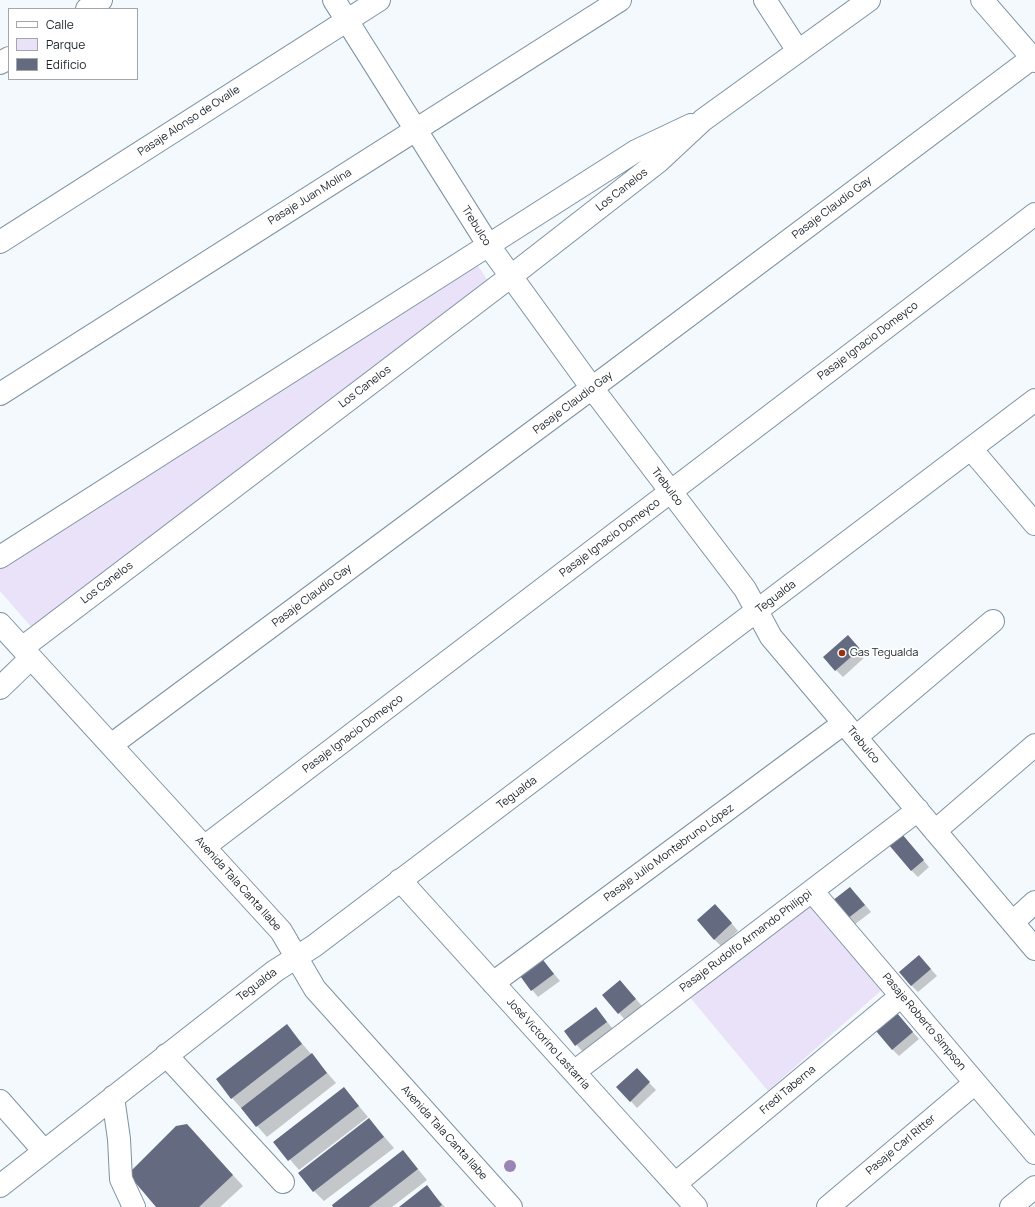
<!DOCTYPE html>
<html>
<head>
<meta charset="utf-8">
<style>
	body { margin:0 }
	#map { position:relative; width:1035px; height:1207px; overflow:hidden; background:#f4f9fd; font-family:Manrope,sans-serif }
	canvas { display:block }
	.legend { position:absolute; left:8px; top:8px; width:130px; height:72px; box-sizing:border-box; background:#fff; border:1px solid #a3a7a9; margin:0; padding:5px 7px; list-style:none; font-size:12px; color:#192228 }
	.legend li { display:flex; align-items:center; gap:8px; height:20px }
	.legend b { width:20px; border:1px solid #a3a7a9 }
</style>
</head>
<body>
<div id="map">
<canvas width="1035" height="1207"></canvas>
<ul class="legend">
<li><b style="height:5px;background:#fff"></b>Calle</li>
<li><b style="height:11px;background:#eae2f9"></b>Parque</li>
<li><b style="height:11px;background:#646b80"></b>Edificio</li>
</ul>
</div>
<script>
const ctx = document.querySelector('canvas').getContext('2d');
ctx.lineJoin = 'round';
function fill(path, color) { ctx.fillStyle = color; ctx.fill(path, 'evenodd'); }
function stroke(path, color, width, dash) { ctx.strokeStyle = color; ctx.lineWidth = width; ctx.lineCap = dash ? 'butt' : 'round'; ctx.setLineDash(dash || []); ctx.stroke(path); }
function write(font, color, halo, rows, align = 'center') {
  ctx.font = font + ' Manrope,sans-serif'; ctx.lineWidth = 3.5; ctx.setLineDash([]); ctx.textBaseline = 'middle'; ctx.strokeStyle = halo; ctx.fillStyle = color; for (const [text, x, y, turn = 0] of rows) {
    ctx.save(); ctx.translate(x, y); ctx.rotate((+turn || 0) * Math.PI / 180); ctx.textAlign = isNaN(turn) ? turn : align; if (halo) ctx.strokeText(text, 0, 0); ctx.fillText(text, 0, 0); ctx.restore();
  }
}
fill(new Path2D(`
	M478,266L488,281L33,629L0,591V568Z
	M811,902L885,987L768,1091L688,995Z`), '#eae2f9');
fill(new Path2D(`
	M855,643L866,656L843,677L836,670Z
	M902,835L929,867L918,877L911,870Z
	M857,895L871,912L854,925L848,919Z
	M722,912L738,931L721,946L714,939Z
	M919,956L937,976L918,992L911,985Z
	M540,957L560,981L538,997L519,974Z
	M620,981L642,1006L625,1020L619,1013Z
	M596,1008L613,1029L583,1052L565,1032Z
	M903,1021L919,1039L899,1056L892,1049Z
	M287,1026L336,1083L267,1137L232,1098Z
	M637,1070L656,1090L637,1108L618,1087Z
	M344,1088L368,1117L299,1170L275,1142Z
	M369,1119L394,1148L324,1201L314,1191Z
	M187,1125L243,1186L220,1207H158Z
	M403,1151L427,1180L392,1207H335Z
	M427,1187L445,1207H401Z`), '#0003');
fill(new Path2D(`
	M848,635L860,649L835,671L823,657Z
	M902,834L924,860L911,871L889,845Z
	M850,887L865,905L847,919L832,901Z
	M715,904L732,923L714,940L697,920Z
	M919,955L931,969L911,986L899,972Z
	M540,956L554,974L531,991L518,973Z
	M620,980L636,999L618,1014L602,995Z
	M596,1007L607,1022L575,1046L564,1031Z
	M897,1013L913,1032L892,1050L876,1031Z
	M287,1024L302,1044L231,1099L216,1079Z
	M312,1053L327,1073L256,1127L241,1108Z
	M637,1068L650,1082L630,1102L616,1087Z
	M344,1087L359,1106L288,1161L273,1142Z
	M369,1118L384,1137L313,1192L298,1173Z
	M187,1124L233,1175L199,1207H156L128,1174L176,1126Z
	M403,1150L418,1169L369,1207H333L332,1205Z
	M427,1185L442,1205L439,1207H399Z`), '#646b80');
const minor = new Path2D(`
	M334,0L489,246L592,388L745,589L771,637L1035,949
	M765,0L798,51
	M982,0L1035,61
	M87,9L101,0
	M0,63L9,58
	M0,242L379,0
	M0,394L620,0
	M971,449L1035,524
	M0,557L636,151L691,125
	M0,624L281,931L315,989L511,1207
	M22,648L510,277L659,161L703,120L869,0
	M0,688L31,658
	M856,737L993,621
	M111,745L592,388L1032,58
	M935,831L1035,745
	M204,847L1035,214
	M400,880L696,1207
	M812,891L1035,1153
	M1013,922L1035,902
	M493,983L844,723
	M166,1055L283,1182
	M574,1072L918,810
	M113,1097L119,1139L121,1179L134,1207
	M0,1101L44,1151
	M675,1184L901,996
	M0,1186L275,971L314,946L1035,400
	M828,1207L975,1083
	M1011,1207L1035,1187`);
stroke(minor, '#7d93a2', 24);
stroke(minor, '#fff', 22);
ctx.fillStyle = '#9a84b8';
for (const [x, y] of [
	[510,1166]
]) { ctx.beginPath(); ctx.arc(x, y, 6, 0, 2 * Math.PI); ctx.fill(); }
for (const [x, y, r, color] of [
	[842,653,4,"#993112"]
]) { const dot = new Path2D(); dot.arc(x, y, r, 0, 2 * Math.PI); ctx.fillStyle = color; ctx.fill(dot); stroke(dot, '#fff', 1.5); }
write('11px', '#192228', '#fff', [
	["Pasaje Alonso de Ovalle",189,121,-33],
	["Los Canelos",622,190,-38],
	["Pasaje Juan Molina",310,197,-32],
	["Pasaje Claudio Gay",832,208,-37],
	["Trebulco",476,226,58],
	["Pasaje Ignacio Domeyco",868,341,-37],
	["Los Canelos",365,387,-37],
	["Pasaje Claudio Gay",573,403,-37],
	["Trebulco",667,487,53],
	["Pasaje Ignacio Domeyco",610,538,-37],
	["Los Canelos",107,583,-37],
	["Pasaje Claudio Gay",312,596,-37],
	["Tegualda",776,597,-37],
	["Pasaje Ignacio Domeyco",353,734,-37],
	["Trebulco",863,745,50],
	["Tegualda",517,793,-37],
	["Pasaje Julio Montebruno López",669,853,-36],
	["Avenida Tala Canta Ilabe",238,884,48],
	["Pasaje Rudolfo Armando Philippi",746,941,-37],
	["Tegualda",257,985,-37],
	["Pasaje Roberto Simpson",924,1022,50],
	["José Victorino Lastarria",548,1044,48],
	["Fredi Taberna",788,1090,-40],
	["Avenida Tala Canta Ilabe",444,1133,48],
	["Pasaje Carl Ritter",901,1145,-40]
]);
write('11px', '#192228', '#fff', [
	["Gas Tegualda",850,653]
], 'left');
</script>
</body>
</html>
